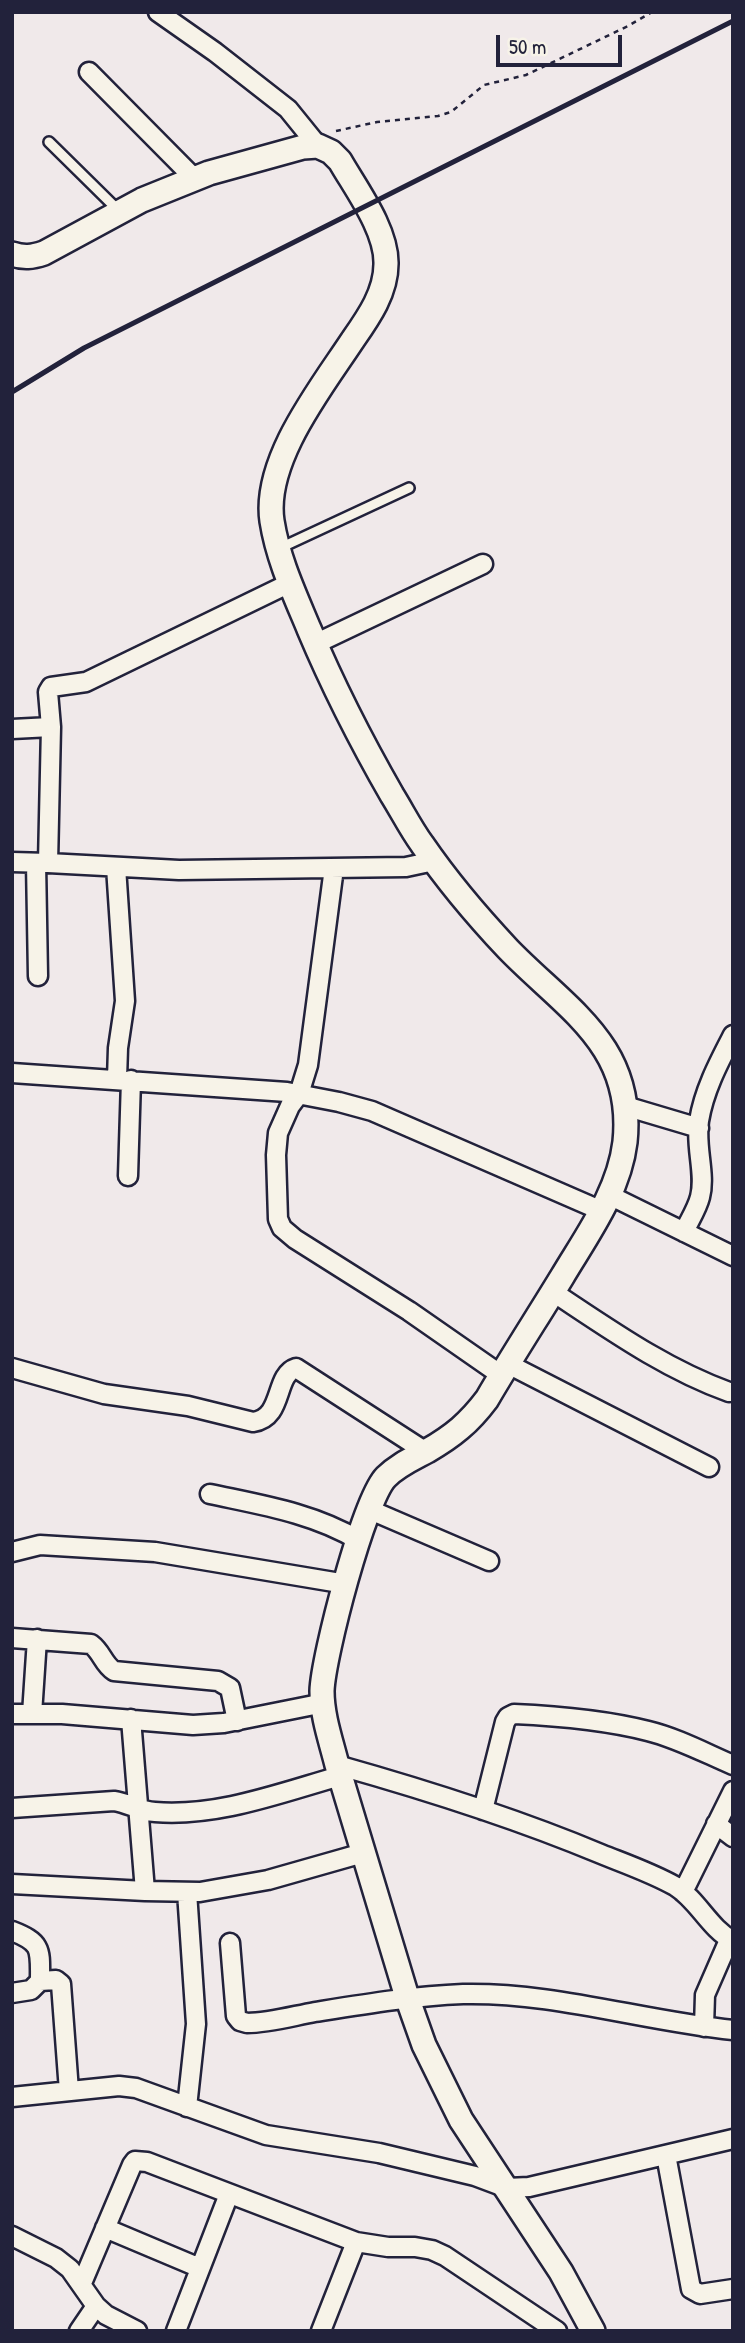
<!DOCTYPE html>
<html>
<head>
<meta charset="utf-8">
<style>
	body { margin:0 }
	#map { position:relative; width:745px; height:2343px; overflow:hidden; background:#f0e9ea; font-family:"Patrick Hand",sans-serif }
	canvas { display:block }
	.frame { position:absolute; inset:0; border:14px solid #22223b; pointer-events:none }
	.scale { position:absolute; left:496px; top:35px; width:126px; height:32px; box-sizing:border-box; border:4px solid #22223b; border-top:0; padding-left:9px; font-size:21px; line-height:24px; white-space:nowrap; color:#22223b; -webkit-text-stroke:5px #f7f3e8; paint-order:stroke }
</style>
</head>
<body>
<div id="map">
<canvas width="745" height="2343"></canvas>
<div class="frame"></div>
<div class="scale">50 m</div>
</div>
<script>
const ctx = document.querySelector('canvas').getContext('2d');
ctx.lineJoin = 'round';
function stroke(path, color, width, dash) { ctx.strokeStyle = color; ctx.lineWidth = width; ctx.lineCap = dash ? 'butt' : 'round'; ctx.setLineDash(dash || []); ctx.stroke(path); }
const service = new Path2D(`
	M49,142L119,211
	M280,548L409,488`);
const minor = new Path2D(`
	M158,12L215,52L288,109L318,146
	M89,72L195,179
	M315,644L483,564
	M51,727L48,863L179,870L406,867L434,861
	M12,729L51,727L48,692L51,687L86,682L290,583
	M12,862L48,863
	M36,863L38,976
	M116,867L125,1001L118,1048L117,1079
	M334,868L308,1065L299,1094L290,1106L278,1133L276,1155L278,1219L282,1228L295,1239L409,1311L501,1375
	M12,1073L287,1092L339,1102L372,1111L602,1211
	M625,1106L699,1128
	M128,1176L131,1080
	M609,1195L733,1256
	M684,1232C689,1221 697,1209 700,1197C706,1174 695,1147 699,1121C704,1090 719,1062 733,1035
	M553,1292C609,1329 665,1369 729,1392
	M508,1364L709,1467
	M12,1368L104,1394L188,1406L253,1422C284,1418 274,1375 296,1368L426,1452
	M210,1494C261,1505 313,1513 358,1540
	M368,1509L489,1561
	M12,1552L40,1545L155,1552L346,1584
	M12,1638L91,1644C102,1652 103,1664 114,1671L218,1681L230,1688L237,1721
	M12,1714H62L193,1725L224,1723L324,1703
	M32,1714L37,1639
	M131,1719L145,1891
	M337,1765C426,1790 515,1818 601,1854C626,1864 652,1873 675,1886C698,1900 709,1928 733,1941
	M12,1808L114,1801C128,1803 140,1811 155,1812C218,1817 280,1793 340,1776
	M483,1810L505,1722L508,1717L514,1714C558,1716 605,1720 648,1731C677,1738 705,1753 733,1765
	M716,1824L733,1837
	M12,1884L145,1891L200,1892L268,1880L363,1853
	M187,1892L196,2024L187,2107
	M683,1892L733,1791
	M12,1931C43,1943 40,1950 40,1981L56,1980L61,1984L69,2091
	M230,1943L236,2016L240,2021L247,2023C269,2023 293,2016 315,2012C365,2004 413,1996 463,1994C555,1992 642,2021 733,2030
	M12,1993L31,1990L40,1981
	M704,2027L705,1995L729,1940
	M12,2097L119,2086L136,2088L266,2135L379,2153L475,2176L507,2188L529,2187L733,2139
	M666,2155L691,2289L700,2294L733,2289
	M105,2228L200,2268
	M12,2236L56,2258L70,2269L96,2306L106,2315L137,2331
	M82,2283L132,2165L135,2161L147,2162L356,2242
	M79,2331L96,2306
	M176,2331L229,2194
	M321,2331L356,2242L388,2247H415L432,2250L445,2256L557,2331`);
const tertiary = new Path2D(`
	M12,254C24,258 32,257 44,253L142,200L209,173L303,147L318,146L331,152L340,161C356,189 387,230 386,264C386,293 368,318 352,341C321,388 263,461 272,521C278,559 294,593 309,629C333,686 361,741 392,795C402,811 411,829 422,844C448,882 477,916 508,949C566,1009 635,1045 625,1142C619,1192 587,1235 562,1277C537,1318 511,1358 487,1399C469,1423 453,1436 427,1451C412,1459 398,1465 386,1477C364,1499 323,1657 322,1691C322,1716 331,1741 337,1765L407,1997L424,2045L461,2120L561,2272L593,2331`);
stroke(service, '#22223b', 14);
stroke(minor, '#22223b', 23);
stroke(tertiary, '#22223b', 28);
stroke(new Path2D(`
	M336,131L377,122L438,116L451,112L484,85L526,75L628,26L652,12`), '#22223b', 2.5, [5, 5]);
stroke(service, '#f7f3e8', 9);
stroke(minor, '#f7f3e8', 18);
stroke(tertiary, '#f7f3e8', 23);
stroke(new Path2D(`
	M12,392L84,348L733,21`), '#22223b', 5);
</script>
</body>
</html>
